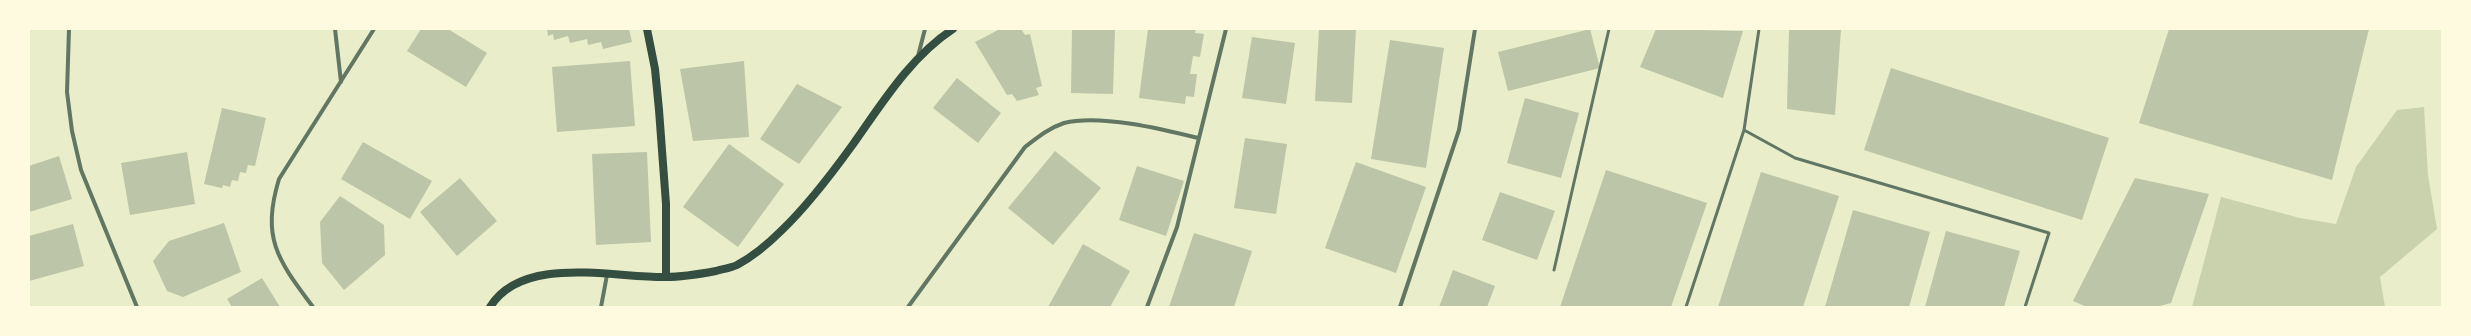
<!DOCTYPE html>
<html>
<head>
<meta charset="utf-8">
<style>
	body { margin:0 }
	#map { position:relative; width:2471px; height:336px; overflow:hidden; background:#e9edc9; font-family:"PT Sans Narrow",sans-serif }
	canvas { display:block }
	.frame { position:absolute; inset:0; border:30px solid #fefae0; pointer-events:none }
</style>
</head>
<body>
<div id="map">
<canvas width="2471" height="336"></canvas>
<div class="frame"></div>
</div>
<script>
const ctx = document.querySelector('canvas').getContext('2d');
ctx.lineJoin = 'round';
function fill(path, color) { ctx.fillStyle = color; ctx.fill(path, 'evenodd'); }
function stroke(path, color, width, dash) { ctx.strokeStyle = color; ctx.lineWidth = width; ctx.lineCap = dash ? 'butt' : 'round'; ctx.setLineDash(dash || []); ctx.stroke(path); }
fill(new Path2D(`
	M2424,107L2428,175L2437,229L2380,277L2385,307H2192L2221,197L2300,218L2336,224L2356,167L2397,110Z`), '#cad2ad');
fill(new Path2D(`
	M421,29H448L487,53L466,87L407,51Z
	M547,29H629L632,42L603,49L601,42L588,45L587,39L570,43L568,36L554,40L553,34L548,36Z
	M1000,29H1021L1025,35L1030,34L1042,86L1036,88L1039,95L1017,101L1012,94L1007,95L975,42Z
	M1072,29H1115L1113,94L1071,93Z
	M1148,29H1196L1195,33L1204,34L1200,57L1193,56L1190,74H1197L1194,97L1186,96L1185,104L1139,98Z
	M1319,29H1356L1352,103L1315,101Z
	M1590,29L1600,68L1508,91L1498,52Z
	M1656,29L1743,31L1723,98L1640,67Z
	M1789,29H1841L1835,115L1787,109Z
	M2169,29H2369L2332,180L2139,123Z
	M1252,37L1295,43L1286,104L1242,98Z
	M1390,40L1444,48L1426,168L1371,159Z
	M630,61L635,126L557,132L552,67Z
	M744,61L749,137L693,141L680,69Z
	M1891,68L2109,138L2082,220L1864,150Z
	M957,78L1001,113L978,143L933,108Z
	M797,84L842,107L799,164L760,139Z
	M1525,98L1579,113L1561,178L1507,163Z
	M222,108L266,118L255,166L248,165L246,173L240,172L238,181L232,180L230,187L223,185L222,188L204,184Z
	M1245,138L1287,144L1276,214L1234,208Z
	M363,142L432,181L410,219L341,179Z
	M729,144L784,184L738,247L683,207Z
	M1055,151L1101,188L1053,245L1008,208Z
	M187,152L195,204L130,215L121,163Z
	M647,152L651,242L596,245L592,154Z
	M59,156L72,199L29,212V166Z
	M1356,162L1426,187L1396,273L1325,248Z
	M1137,166L1184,181L1166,236L1119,220Z
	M1606,170L1707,203L1671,307H1560Z
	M1761,172L1839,196L1803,307H1718Z
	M460,178L497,221L457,256L420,212Z
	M2135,178L2209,194L2171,303L2156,307H2087L2073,301Z
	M1500,192L1555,211L1537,260L1482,240Z
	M340,196L384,225L385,255L344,290L322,263L320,222Z
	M1853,210L1930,232L1909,307H1825Z
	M224,223L241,272L183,297L167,291L153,261L169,241Z
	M73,224L84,266L29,281V236Z
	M1946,231L2020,251L2004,307H1925Z
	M1194,233L1252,251L1234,307H1169Z
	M1083,244L1130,271L1110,307H1048Z
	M1453,270L1495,286L1487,307H1439Z
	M262,278L280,307H232L227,299Z`), '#bcc5a7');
stroke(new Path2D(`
	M1744,130L1795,158L2049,233L2025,307
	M1554,270L1609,29
	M1686,307L1744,130L1759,29`), '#617663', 3);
stroke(new Path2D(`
	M69,29L67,92L72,131L81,170L137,307
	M335,29L341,82
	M918,56L925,29
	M313,307C278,260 261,239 279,179L374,29
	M601,307L607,275
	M908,307L1025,147C1038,137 1049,128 1064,123C1100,114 1162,129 1198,138
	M1147,307L1177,227L1226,29
	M1400,307L1459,130L1475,29`), '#617663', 4);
stroke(new Path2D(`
	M647,29L655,69L659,110L666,204V277
	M490,307C523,254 614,278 666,277C683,277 700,274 716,271C723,269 731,268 737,265C754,256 768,244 782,230C808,205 830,176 851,147C881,105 909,58 953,29`), '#344e41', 8);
</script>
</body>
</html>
